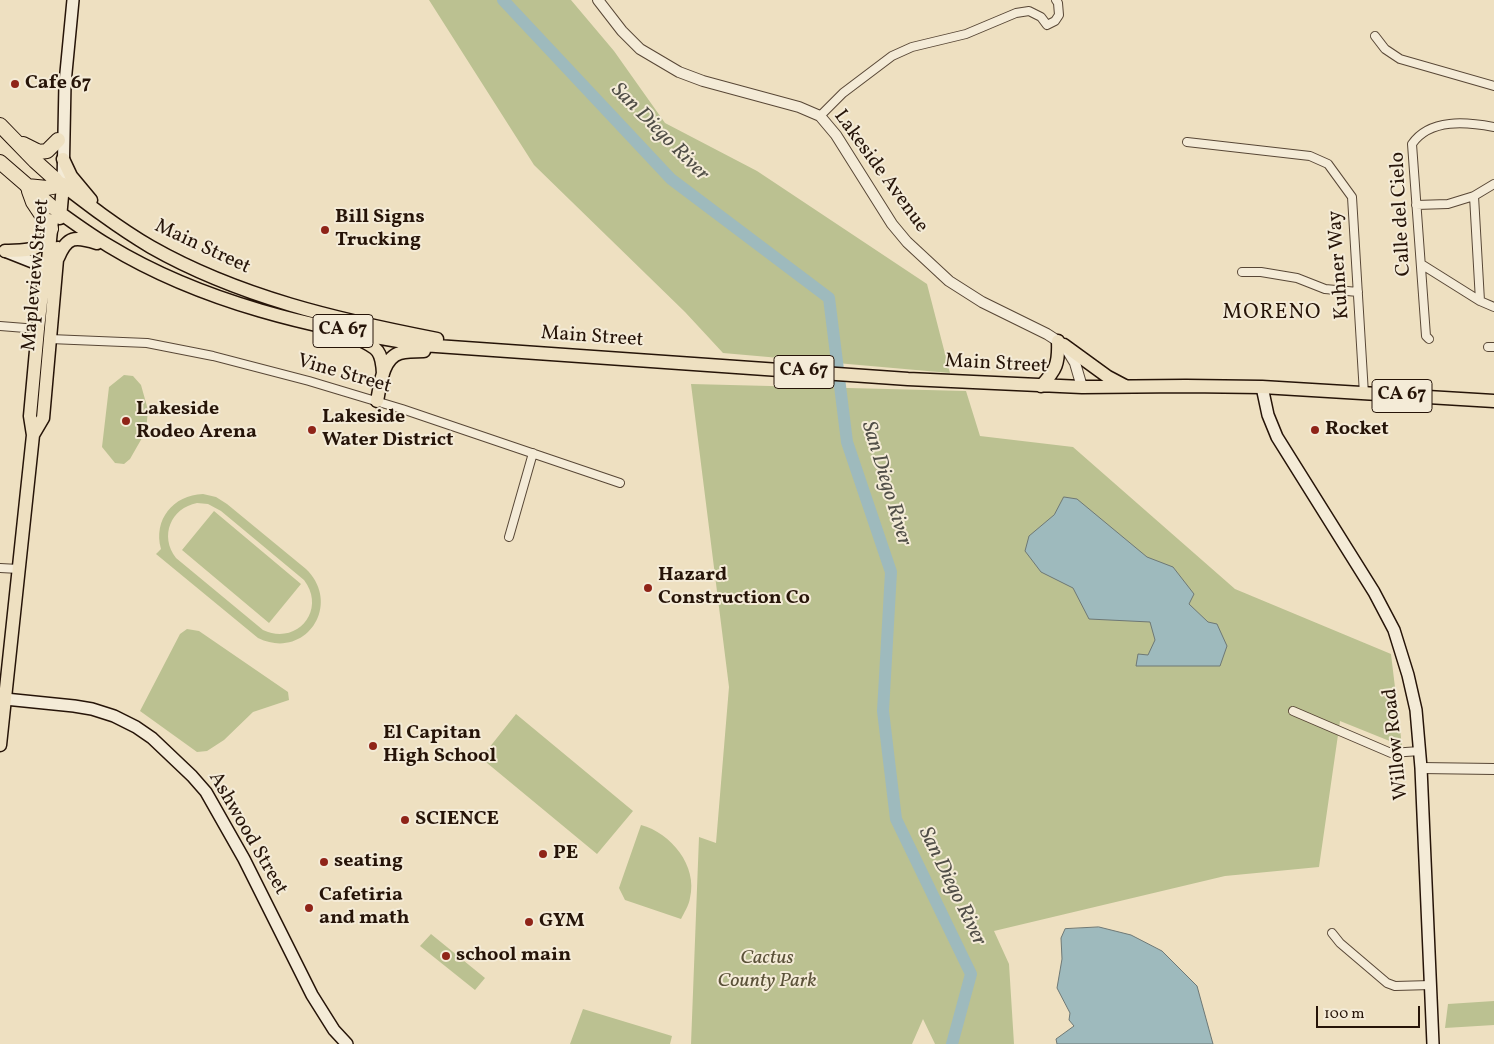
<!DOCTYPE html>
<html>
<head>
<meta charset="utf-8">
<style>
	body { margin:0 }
	#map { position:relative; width:1494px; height:1044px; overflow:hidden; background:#eee0c1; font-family:Vollkorn,serif }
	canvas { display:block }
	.scale { position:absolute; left:1316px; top:1006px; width:104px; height:22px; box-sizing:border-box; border:2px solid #261408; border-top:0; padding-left:6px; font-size:15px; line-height:18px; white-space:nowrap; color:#261408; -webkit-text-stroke:4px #f4ebd7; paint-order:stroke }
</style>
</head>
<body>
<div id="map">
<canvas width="1494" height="1044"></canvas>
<div class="scale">100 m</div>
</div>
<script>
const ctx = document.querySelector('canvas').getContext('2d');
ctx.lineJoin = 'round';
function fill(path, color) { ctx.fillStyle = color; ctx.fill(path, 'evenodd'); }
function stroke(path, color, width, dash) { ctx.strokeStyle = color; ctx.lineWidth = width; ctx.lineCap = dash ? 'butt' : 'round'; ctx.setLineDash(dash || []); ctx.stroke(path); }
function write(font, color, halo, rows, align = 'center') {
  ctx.font = font + ' Vollkorn,serif'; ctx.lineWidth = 4; ctx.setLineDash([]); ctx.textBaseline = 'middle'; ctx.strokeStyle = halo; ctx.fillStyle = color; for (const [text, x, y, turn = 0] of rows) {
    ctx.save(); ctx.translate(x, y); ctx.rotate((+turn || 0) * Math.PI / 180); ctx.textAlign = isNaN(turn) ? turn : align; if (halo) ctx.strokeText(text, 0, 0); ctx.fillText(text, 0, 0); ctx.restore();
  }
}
fill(new Path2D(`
	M429,0H571L614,51L665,123L757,171L927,284L950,373L723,353L685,312L534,165Z
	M124,375L133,376L141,385L148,410L146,431L130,459L124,464L115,463L102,447L109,387Z
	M691,384L966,391L980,436L1073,447L1235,589L1391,654L1402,746L1340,721L1319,867L1225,876L994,931L1009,964L1014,1044H935L923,1019L912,1044H691L699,837L716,843L729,687Z
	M203,494L216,497L227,504L306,569C343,605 305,661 258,638L156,554L161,549C153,520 173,495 203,494ZM197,503L208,504L221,511L304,580C327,610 297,646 263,630L176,558C159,536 171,508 197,503Z
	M214,511L301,584L269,623L182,550Z
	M187,629L199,631L288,692L289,700L253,712L224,740L207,751L197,752L140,711L180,634Z
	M516,714L633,811L597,854L481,758Z
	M641,825C671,833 698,866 690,898C689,905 684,913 681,919L625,900L619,888Z
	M431,934L485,978L475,990L420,946Z
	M1494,1001V1025L1445,1028L1448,1004Z
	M583,1009L672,1036L670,1044H570Z`), '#bbc191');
const water = new Path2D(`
	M1064,497L1077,499L1147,557L1173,567L1194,594L1189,604L1208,622L1217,624L1227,646L1220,666H1136L1138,654L1148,655L1155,640L1150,622L1089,619L1073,588L1041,572L1025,551L1029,536L1054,515Z
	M1099,927L1131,935L1162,951L1197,986L1213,1044H1057L1056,1039L1074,1026L1069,1020L1070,1013L1057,988L1062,959L1061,938L1065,929Z`);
fill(water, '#9ebabd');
stroke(water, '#6e7875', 1);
stroke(new Path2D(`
	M503,0L671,179L829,298L847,442L891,572L883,711L896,819L971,974L952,1044`), '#9ebabd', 12);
const minor = new Path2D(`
	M1375,36L1385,49L1400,59L1494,86
	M820,116L843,93L892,56L912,47L966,34L1016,13L1029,11L1041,17L1047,25L1055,21L1059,15L1058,3L1056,0
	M1187,142L1310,156L1328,164L1352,197L1364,394
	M1474,196L1480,301
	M1416,205L1448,204L1474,196L1494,184
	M1421,264L1480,301L1494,307
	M1242,272H1261L1297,278L1325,289L1358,292
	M0,326L38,329
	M50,339L147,343L213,356L309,381L402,409L620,483
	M1429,339L1426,336L1412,144C1430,118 1467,122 1494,127
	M1488,347H1494
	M509,537L533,453
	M0,568L19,569
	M1293,711L1391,753L1420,751
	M1332,933L1340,943L1387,983L1395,986L1431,985`);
const tertiary = new Path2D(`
	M598,0L622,31L640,49L679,72L703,81L799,107L820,116L836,135L892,224L907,242L949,281L982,302L1047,334L1064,345L1075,363L1082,387
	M1421,768L1494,769`);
const secondary = new Path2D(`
	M63,185L65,83L73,0
	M7,252L55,271
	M1262,387L1268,415L1277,437L1374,592L1394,630L1408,675L1416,710L1421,768L1433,1044
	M5,699L74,706L92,709L114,716L136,727L152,738L192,776L206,792L244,859L312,995L334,1030L347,1044`);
const primary = new Path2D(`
	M63,159L71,176L91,200
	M55,179C86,203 117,227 151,247C239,297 339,320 437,339
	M52,207C71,221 89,234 109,246C203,303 314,328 422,345L908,379L1082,387L1186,386L1262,387L1494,401
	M60,218L63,185
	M5,251C28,250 35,253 50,234
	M58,258C67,236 75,236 97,243
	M358,339C378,348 382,351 383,374
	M1064,345L1108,377L1125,386
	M1041,386C1056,370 1059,364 1058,341
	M377,401C380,387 382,358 400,353C407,351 416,351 424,351
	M33,435L43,418L58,248
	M0,745L33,435L30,416L38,329L44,276L48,260L52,220`);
const motorway = new Path2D(`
	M0,125L35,161L55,179
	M23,144L39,152L47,151L58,140
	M0,162L52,207
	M27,186L47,188L63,185
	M29,191L33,202L51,229`);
stroke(minor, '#584736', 10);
stroke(tertiary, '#584736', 12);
stroke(secondary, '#261408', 14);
stroke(primary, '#261408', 15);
stroke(motorway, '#261408', 16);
stroke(minor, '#f4ebd7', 8);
stroke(tertiary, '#f4ebd7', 10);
stroke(secondary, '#f4ebd7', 11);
stroke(primary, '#eee0c1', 12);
stroke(motorway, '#eee0c1', 14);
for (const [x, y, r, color] of [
	[15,84,5,"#8f2418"],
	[325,230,5,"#8f2418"],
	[126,421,5,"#8f2418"],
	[312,430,5,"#8f2418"],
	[1315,430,5,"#8f2418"],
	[648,588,5,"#8f2418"],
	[373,746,5,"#8f2418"],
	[405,820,5,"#8f2418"],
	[543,854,5,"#8f2418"],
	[324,862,5,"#8f2418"],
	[309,908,5,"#8f2418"],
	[529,922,5,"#8f2418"],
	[446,956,5,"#8f2418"]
]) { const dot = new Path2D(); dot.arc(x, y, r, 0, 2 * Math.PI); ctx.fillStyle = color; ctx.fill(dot); stroke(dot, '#f4ebd7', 2); }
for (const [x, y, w] of [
	[343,331,60],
	[804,372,60],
	[1402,396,60]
]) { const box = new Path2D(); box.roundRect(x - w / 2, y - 16.5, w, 33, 4); ctx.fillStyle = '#f4ebd7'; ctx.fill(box); stroke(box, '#261408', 1); }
write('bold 19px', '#261408', null, [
	["CA 67",343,331],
	["CA 67",804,372],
	["CA 67",1402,396]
]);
write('bold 20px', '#261408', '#f4ebd7', [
	["Cafe 67",25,84],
	["Bill Signs",335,218],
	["Trucking",335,241],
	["Lakeside",136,410],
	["Rodeo Arena",136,433],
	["Lakeside",322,418],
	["Water District",322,441],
	["Rocket",1325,430],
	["Hazard",658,576],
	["Construction Co",658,599],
	["El Capitan",383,734],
	["High School",383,757],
	["SCIENCE",415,820],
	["PE",553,854],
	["seating",334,862],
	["Cafetiria",319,896],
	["and math",319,919],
	["GYM",539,922],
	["school main",456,956]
], 'left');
write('20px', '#261408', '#f4ebd7', [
	["Lakeside Avenue",880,172,54],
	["Calle del Cielo",1402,214,-93],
	["Main Street",202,248,25],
	["Kuhner Way",1340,265,-94],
	["Mapleview Street",37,275,-85],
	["Main Street",592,338,4],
	["Main Street",996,365,3],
	["Vine Street",344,375,16],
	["Willow Road",1397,744,-96],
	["Ashwood Street",247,834,60]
]);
write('italic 20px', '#5a5138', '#f4ebd7', [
	["Cactus",767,959],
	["County Park",767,982]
]);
write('italic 21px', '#504e47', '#f4ebd7', [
	["San Diego River",659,133,45],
	["San Diego River",885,484,73],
	["San Diego River",951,887,64]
]);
ctx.letterSpacing = '1px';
write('21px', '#261408', '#f4ebd7', [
	["MORENO",1272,314]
]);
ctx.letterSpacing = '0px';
</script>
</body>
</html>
